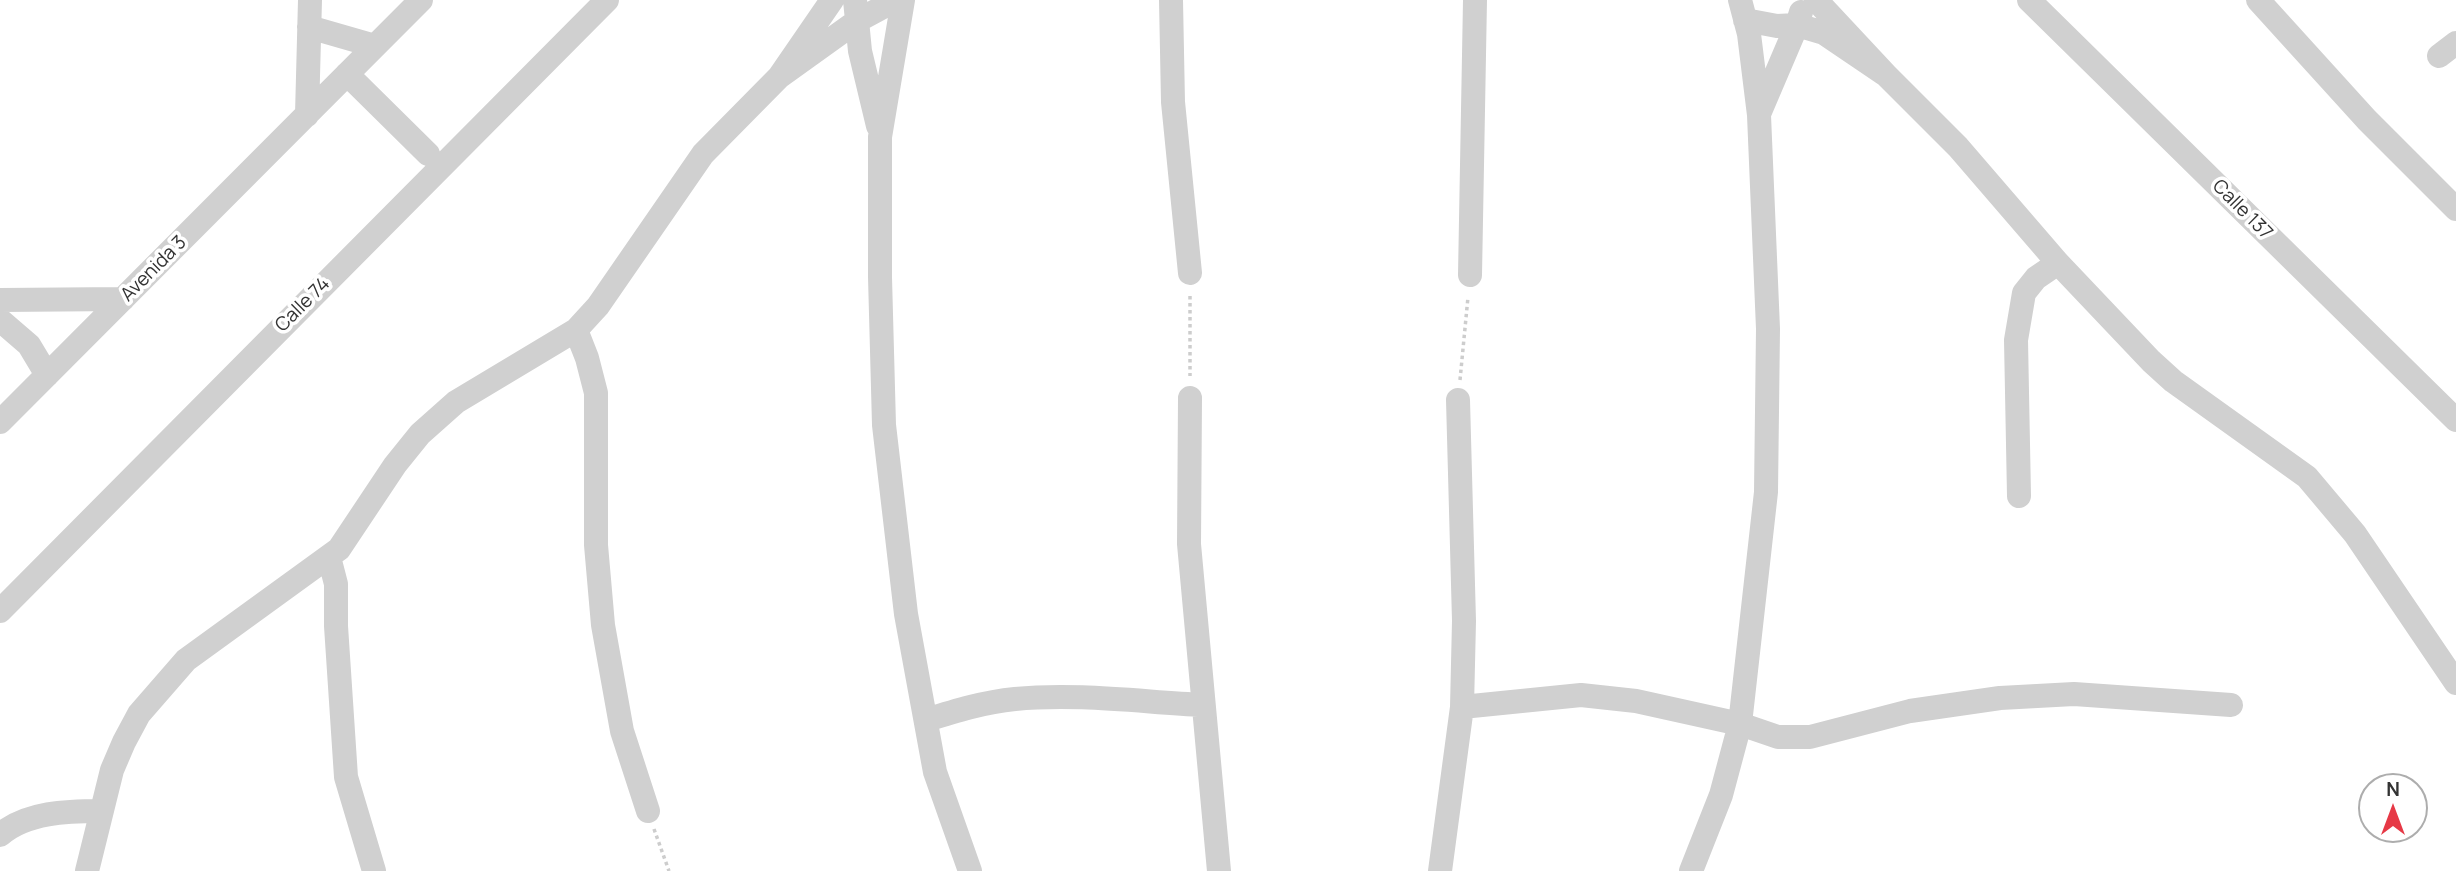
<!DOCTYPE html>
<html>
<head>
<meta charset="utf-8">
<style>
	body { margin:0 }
	#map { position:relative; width:2456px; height:871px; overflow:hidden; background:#fff; font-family:Manrope,sans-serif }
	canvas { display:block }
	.north { position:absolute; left:2358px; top:773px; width:70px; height:70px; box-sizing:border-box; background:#fff; border:2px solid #adadad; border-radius:50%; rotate:0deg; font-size:19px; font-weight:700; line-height:28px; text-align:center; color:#333 }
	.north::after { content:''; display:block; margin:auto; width:24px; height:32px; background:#e63946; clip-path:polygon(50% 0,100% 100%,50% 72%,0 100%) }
</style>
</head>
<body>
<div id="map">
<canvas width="2456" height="871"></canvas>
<div class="north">N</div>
</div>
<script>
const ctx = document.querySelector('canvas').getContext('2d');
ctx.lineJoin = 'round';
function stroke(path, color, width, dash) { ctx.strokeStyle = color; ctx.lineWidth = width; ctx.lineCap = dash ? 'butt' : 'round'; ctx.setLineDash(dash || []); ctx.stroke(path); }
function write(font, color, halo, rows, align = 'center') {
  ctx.font = font + ' Manrope,sans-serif'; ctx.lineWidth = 7; ctx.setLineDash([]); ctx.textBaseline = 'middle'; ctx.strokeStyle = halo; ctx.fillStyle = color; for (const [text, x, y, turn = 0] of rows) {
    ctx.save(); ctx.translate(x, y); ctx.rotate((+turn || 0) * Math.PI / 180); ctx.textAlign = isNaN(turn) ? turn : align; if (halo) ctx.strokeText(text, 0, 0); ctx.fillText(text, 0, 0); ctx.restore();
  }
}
stroke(new Path2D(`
	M1190,296V376
	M1460,380L1468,297
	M654,829L669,871`), '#cdcdcd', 3.5, [3.5, 3.5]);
stroke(new Path2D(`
	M832,0L779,77L857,21L896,0
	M855,0L860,51L878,126
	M903,0L880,137V277L884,425L906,614L935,772L970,871
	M1171,0L1173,102L1190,273
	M2029,0L2456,420
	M2258,0L2367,120L2456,209
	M1745,20L1777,26L1797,25L1824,33L1886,75L1816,0
	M309,27L375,46
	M2439,56L2456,43
	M347,74L428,154
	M1886,75L1958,147L2058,263L2151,361L2173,381L2307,477L2355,534L2456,683
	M1759,114L1797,25L1801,12
	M307,115L310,0
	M1470,275L1475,0
	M0,300L123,299
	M0,320L29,345L47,375
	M576,330L587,358L596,393V545L603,625L622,731L648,811
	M1190,398L1189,544L1219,871
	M0,422L421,0
	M2019,496L2016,340L2024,293L2036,278L2058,263
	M329,557L336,584V626L346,777L374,871
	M0,611L607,0
	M1462,707L1581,695L1636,701L1740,724L1778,737H1810L1910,711L2000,698L2074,694L2231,705
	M926,720C955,711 984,702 1015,699C1077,693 1141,702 1203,705
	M0,835C26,812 68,811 101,811
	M87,871L112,770L124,742L139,714L186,660L339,549L395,465L420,434L456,402L576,330L598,306L703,154L779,77
	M1440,871L1462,707L1464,621L1458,400
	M1691,871L1721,795L1740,724L1766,492L1768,329L1759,115L1749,34L1740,0`), '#d0d0d0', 24);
write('19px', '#333', '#fff', [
	["Calle 137",2242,210,45],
	["Avenida 3",154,269,-45],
	["Calle 74",303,305,-45]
]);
</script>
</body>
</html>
